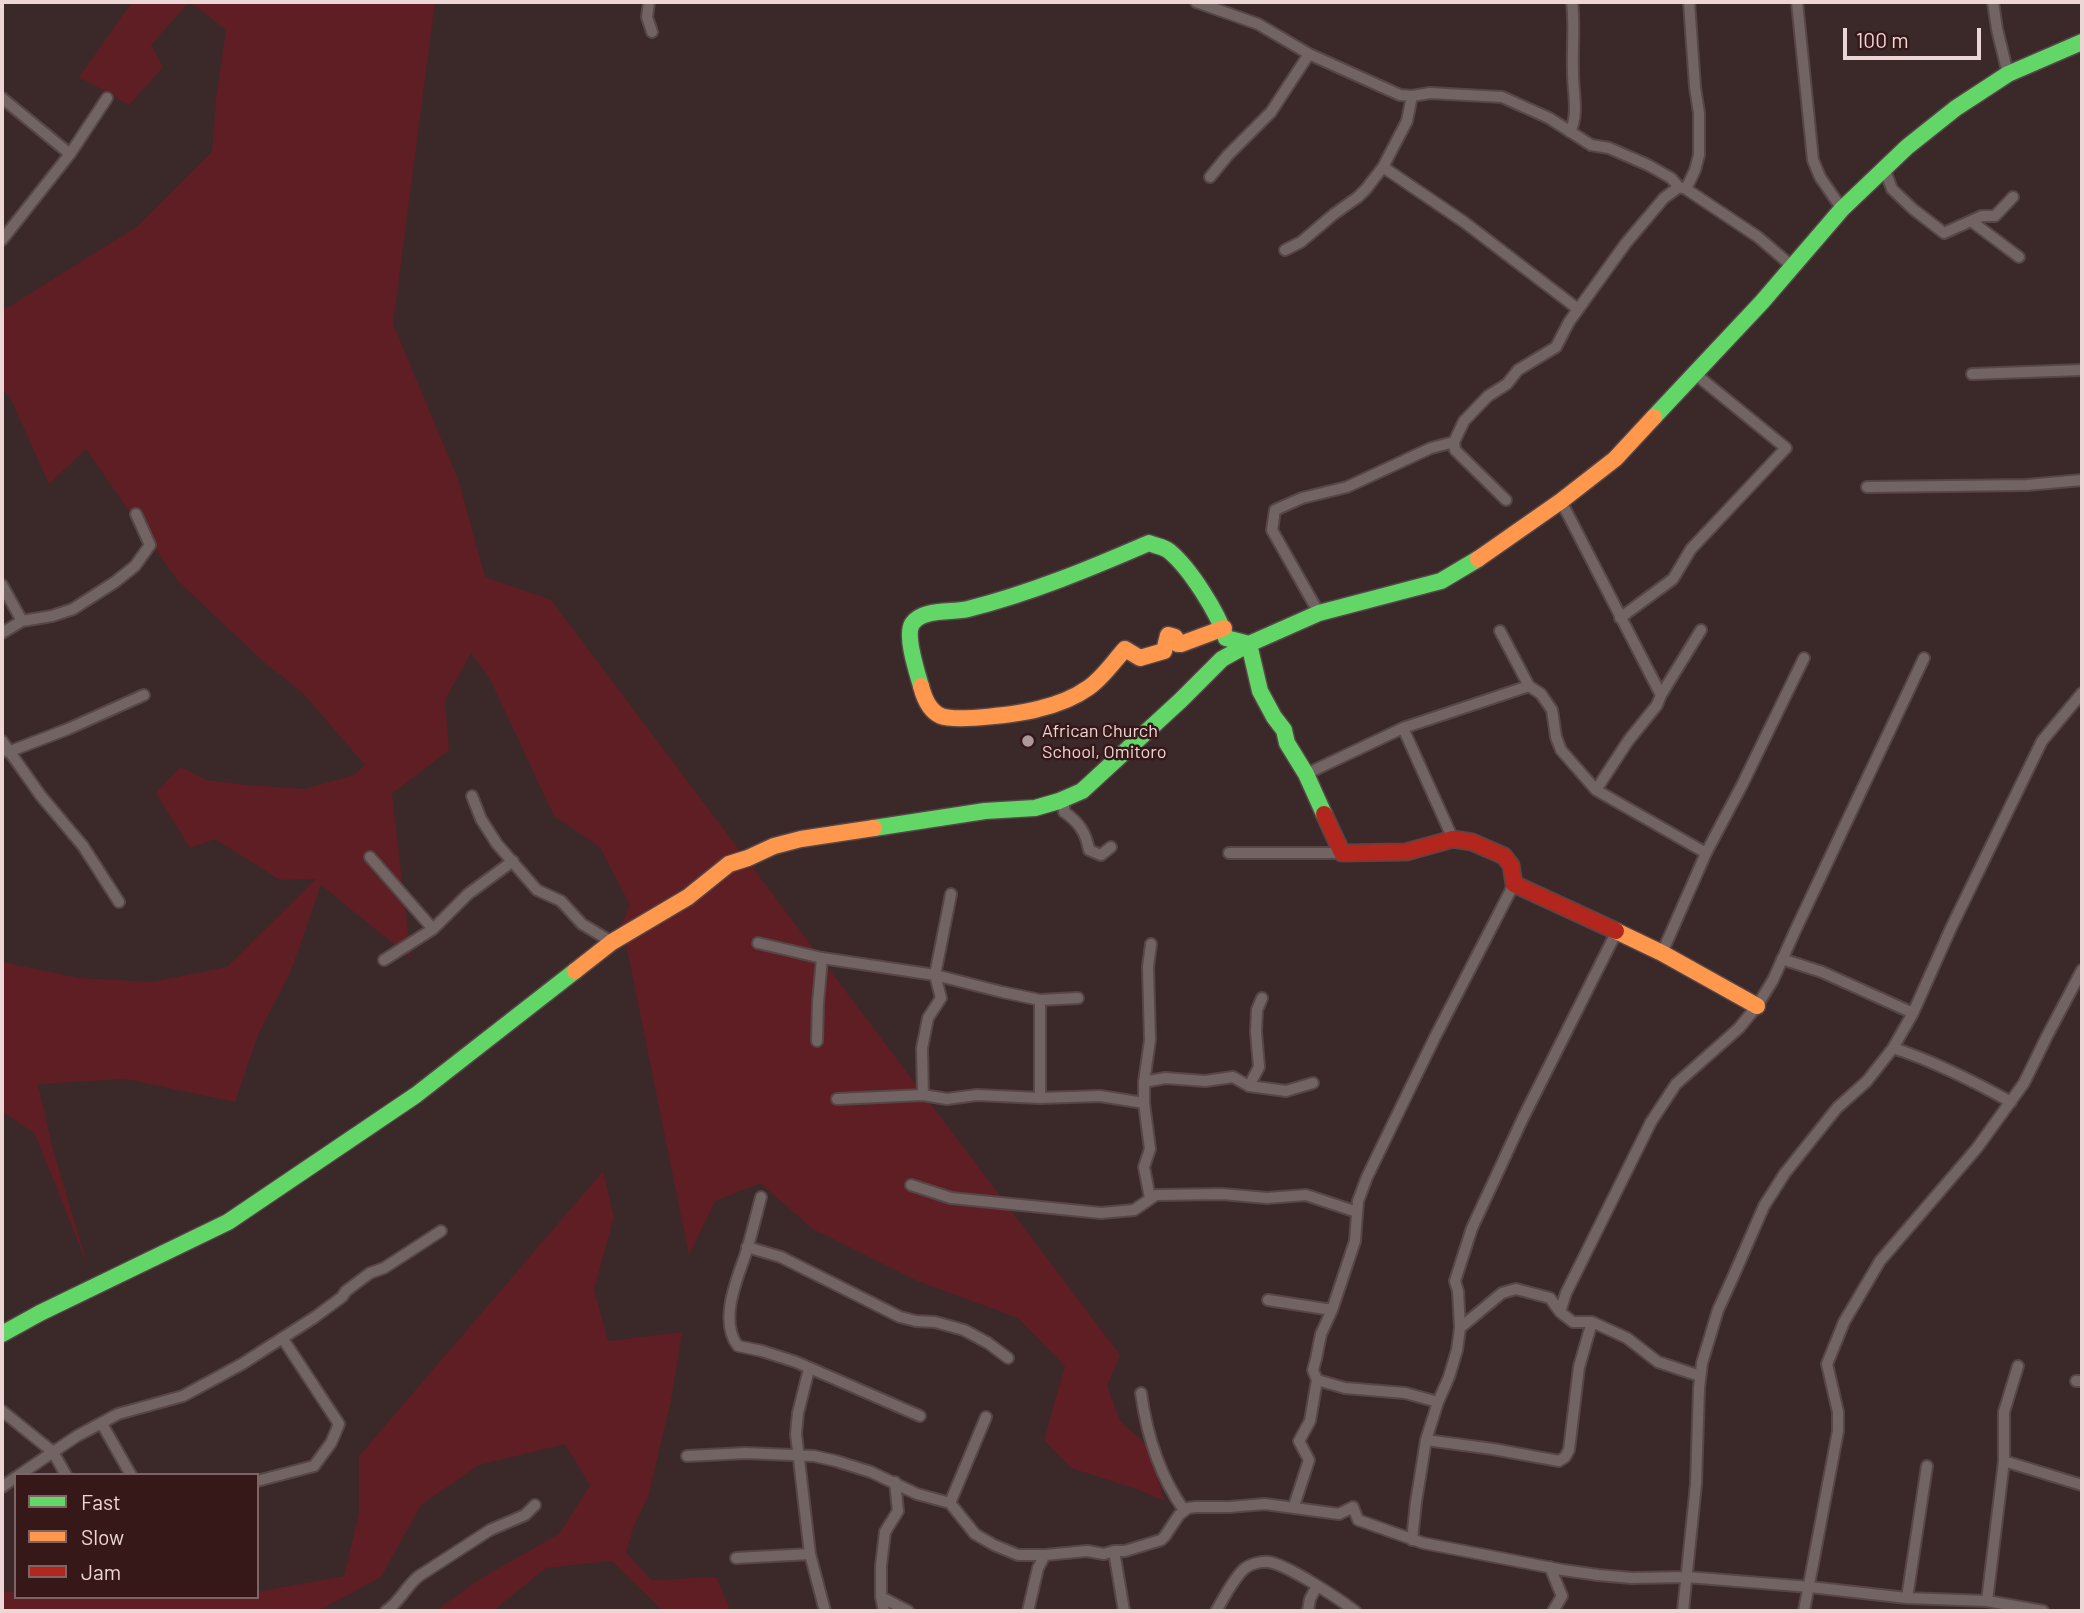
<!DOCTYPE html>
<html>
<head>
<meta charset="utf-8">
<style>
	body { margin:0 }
	#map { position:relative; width:2084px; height:1613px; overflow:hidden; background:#3b292a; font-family:Barlow,sans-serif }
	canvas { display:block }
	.frame { position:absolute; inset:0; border:4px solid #ecd6d6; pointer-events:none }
	.legend { position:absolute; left:14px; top:1473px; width:245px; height:126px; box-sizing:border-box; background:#371819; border:2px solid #7f6465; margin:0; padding:9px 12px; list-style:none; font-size:21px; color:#ecd6d6 }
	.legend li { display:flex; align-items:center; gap:14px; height:35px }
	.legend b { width:35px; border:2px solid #7f6465 }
	.scale { position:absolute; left:1843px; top:28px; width:138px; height:32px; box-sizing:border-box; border:4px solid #ecd6d6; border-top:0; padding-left:9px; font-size:21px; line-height:24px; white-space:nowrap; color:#ecd6d6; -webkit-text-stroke:5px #371819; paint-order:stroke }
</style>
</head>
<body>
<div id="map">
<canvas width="2084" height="1613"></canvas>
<div class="frame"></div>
<ul class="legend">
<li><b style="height:9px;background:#63d668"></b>Fast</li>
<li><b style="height:9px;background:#ff974d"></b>Slow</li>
<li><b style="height:9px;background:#b3261e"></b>Jam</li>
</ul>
<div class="scale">100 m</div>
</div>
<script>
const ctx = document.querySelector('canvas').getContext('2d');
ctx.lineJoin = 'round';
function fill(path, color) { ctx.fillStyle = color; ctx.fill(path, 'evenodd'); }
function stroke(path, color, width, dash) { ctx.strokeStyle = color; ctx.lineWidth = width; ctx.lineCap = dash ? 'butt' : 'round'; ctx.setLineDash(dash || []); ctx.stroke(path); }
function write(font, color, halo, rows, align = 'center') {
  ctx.font = font + ' Barlow,sans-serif'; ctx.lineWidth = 5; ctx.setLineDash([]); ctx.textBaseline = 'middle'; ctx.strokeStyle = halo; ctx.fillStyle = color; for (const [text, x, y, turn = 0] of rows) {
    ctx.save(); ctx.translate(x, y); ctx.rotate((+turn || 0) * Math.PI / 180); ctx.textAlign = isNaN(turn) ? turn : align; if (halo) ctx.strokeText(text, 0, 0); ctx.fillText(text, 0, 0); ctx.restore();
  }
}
fill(new Path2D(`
	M132,2H189L151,45L163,67L129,105L79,77Z
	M190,2H435L393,324L458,479L485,577L551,600L1120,1355L1107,1386L1120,1421L1151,1449L1164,1501L1137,1489L1071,1468L1044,1440L1065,1366L1018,1318L920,1282L813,1229L760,1183L715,1201L689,1255L622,924L630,905L600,847L554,816L490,679L471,653L445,700L449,750L392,794L411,958L321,885L291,971L258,1035L235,1102L126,1079L38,1084L52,1146L88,1267L35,1134L2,1111V962L80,978L152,982L227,967L316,879L280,880L215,839L190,848L156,793L180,767L206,780L249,785L305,789L354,775L365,765L301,691L265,663L178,581L86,449L49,484L10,397L2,389V311L138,226L212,152L216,99L226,30Z
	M603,1171L614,1217L594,1289L608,1341L682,1332L671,1401L648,1497L635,1523L626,1552L651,1580L716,1577L731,1611H663L612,1561L546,1568L493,1611H435L480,1579L559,1534L590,1485L565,1444L479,1465L421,1505L381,1577L320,1610L2,1611V1591L16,1592V1597H257V1592L344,1576L359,1514V1456Z`), '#5e1e23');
const street = new Path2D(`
	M649,2L647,17L652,32
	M1196,2L1258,24L1309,54L1400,95L1412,96L1430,93L1502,97L1549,118L1591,145L1609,148L1648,165L1671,178L1679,187L1686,189L1758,237L1793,267
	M1797,2L1813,160L1820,177L1842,209
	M1993,2L1997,29L2008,74
	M2,98L70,154
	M1570,132C1579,114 1573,93 1573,73C1572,49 1575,25 1572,2
	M1383,167L1464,222L1578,309
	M1884,168L1892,189L1913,209L1944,233L1982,216H1995L2013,197
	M1210,177L1228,155L1271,112L1309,54
	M1686,189L1695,170L1699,155V113L1695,87L1689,2
	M1971,221L2019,257
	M2,240L70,154L107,98
	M1285,250L1301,242L1334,214L1358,197L1366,189L1383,167L1407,121L1412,96
	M1972,374L2082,370
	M1867,487L2027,485L2082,480
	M1506,500L1455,450L1454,442L1464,421L1488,396L1507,384L1518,370L1556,347L1569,322L1626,243L1664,198L1679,187
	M1561,501L1661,695
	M2,585L22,621L2,633
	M1319,613L1272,530L1275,510L1302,498L1347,487L1431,448L1454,442
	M1620,618L1673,579L1691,549L1786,448L1694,373
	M22,621L52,616L73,609L115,582L135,566L150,545L136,514
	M1500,631L1529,686L1541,694L1552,710L1556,737L1561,750L1596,790L1706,853
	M1403,728L1453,839
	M2,741L41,796L83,846L119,902
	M8,752L68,729L144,695
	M1306,774L1403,728L1529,686
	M1596,790L1628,741L1657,705L1661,695L1701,630
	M472,796L481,819L497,844L537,890L561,901L582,924L612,942
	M1064,801V812C1079,822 1086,833 1089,850L1101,855L1111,847
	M1229,853H1342
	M370,857L433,929
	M758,943L822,958L935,975L1002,992L1040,1000L1078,998
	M1662,953L1706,853L1742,785L1804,658
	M1782,959L1822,972L1913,1013
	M384,960L433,929L468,894L513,861
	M1040,1000V1098
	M817,1041L818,1003L822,958
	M1893,1048C1934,1061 1973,1081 2011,1102
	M1144,1082L1165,1078L1205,1081L1233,1077L1249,1086L1286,1091L1313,1083
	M1249,1086L1259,1067L1256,1032L1257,1010L1262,998
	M923,1095L922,1048L928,1018L941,998L935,975L951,894
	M837,1099L923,1095L947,1099L977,1095L1040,1098L1100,1096L1144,1103
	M911,1185L951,1198L1101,1213L1134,1210L1156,1195L1222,1194L1267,1198L1306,1195L1357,1212
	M761,1197C756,1216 751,1237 745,1256C736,1281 719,1322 738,1346L762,1351L796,1362L920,1416
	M1150,1198L1144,1167L1150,1149L1144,1103V1082L1150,1040L1148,967L1151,944
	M747,1247L781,1257L900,1317L916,1321L935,1322L964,1330L988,1343L1008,1358
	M1268,1300L1332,1310
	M1460,1328L1502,1293L1516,1289L1550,1298L1560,1312
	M809,1369L798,1413L796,1434L810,1554L825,1611
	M1700,1376L1658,1362L1627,1338L1592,1322H1573L1560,1312L1566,1293L1651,1122L1676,1084L1739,1028L1757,1006L1773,980L1795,931L1924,658
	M1317,1380L1345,1388L1405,1393L1438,1402
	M2076,1381H2082
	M1141,1393C1147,1436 1159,1475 1184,1510
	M2,1411L53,1452L66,1475
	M102,1424L131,1475
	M1426,1440L1493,1449L1559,1461L1565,1457L1569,1450L1579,1367L1592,1322
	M687,1456L746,1453L814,1456L836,1461L871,1472L917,1494L950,1503L975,1534L994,1545L1018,1555H1045L1087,1551L1104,1554L1114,1551H1125L1161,1540L1165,1536L1179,1515L1188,1508L1196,1507H1229L1265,1504L1339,1514L1353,1507L1358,1520L1423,1543L1563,1570L1598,1575L1632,1578L1687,1577L1810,1587L1907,1598L1987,1601L2043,1611
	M2004,1461L2082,1485
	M19,1475L77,1436L118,1414L183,1396L242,1364L315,1317L342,1297L346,1291L370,1273L384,1268L441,1231
	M257,1481L314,1466L331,1443L339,1424L283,1339
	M2,1487L16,1477
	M950,1503L986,1417
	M1294,1506L1309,1460L1299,1441L1310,1421L1317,1380L1313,1370L1316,1359L1321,1334L1332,1310L1355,1241L1358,1201L1367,1177L1435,1037L1514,884
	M1412,1540L1416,1502L1426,1440L1438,1402L1449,1377L1457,1350L1460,1328L1458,1291L1455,1281L1472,1228L1523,1118L1617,931
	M1114,1551L1124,1611
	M736,1558L810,1554
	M1550,1567L1562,1596L1553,1611
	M881,1597L908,1611
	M1907,1598L1927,1466
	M1987,1601L2004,1461V1412L2018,1366
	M386,1611C400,1602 406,1586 419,1576L490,1530L525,1515L535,1505
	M884,1611L881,1597V1566L885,1532L898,1511L895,1482
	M1028,1611L1038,1568L1045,1555
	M1216,1611C1224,1598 1232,1581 1243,1570C1249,1564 1261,1561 1269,1562C1288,1565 1339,1599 1355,1611
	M1308,1611L1310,1599L1317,1586
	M1683,1611L1696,1484L1699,1388L1702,1363L1718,1310L1733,1277L1764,1206L1785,1173L1837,1108L1867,1081L1893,1048L1913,1013L1951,928L2042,741L2082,693
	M1804,1611L1838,1431V1412L1827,1364L1844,1322L1880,1261L1977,1148L2024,1083L2047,1036L2082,970`);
const fast = new Path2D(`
	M1654,417L1762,302L1842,209L1907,147L1956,108L2008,74L2082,42
	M921,686C917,672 905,636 912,624C922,608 952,613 968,609C1031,593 1089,569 1149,543C1156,546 1164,547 1169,551C1190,568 1218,613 1226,638L1249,644L1260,691L1274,717L1284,730L1287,743L1306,774L1324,814
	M874,828L985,811L1035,808L1059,801L1082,791L1181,700L1222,659L1249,644L1319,613L1441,581L1478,559
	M2,1334L40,1313L228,1222L416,1095L575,971`);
const slow = new Path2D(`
	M1478,559L1561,501L1615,459L1654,417
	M921,686C924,698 929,711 941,716C957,722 1020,714 1038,709C1055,705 1074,698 1088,688C1102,679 1114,661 1125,649L1140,658L1164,651L1168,635L1175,637L1178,644H1181L1224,628
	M1616,931L1662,953L1757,1006
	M575,971L612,942L688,897L729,864L748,858L774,846L801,839L874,828`);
const jam = new Path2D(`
	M1324,814L1342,853L1406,852L1453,839L1472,842L1504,856L1511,865L1514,884L1616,931`);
stroke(street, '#564647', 14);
stroke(fast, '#564647', 19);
stroke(slow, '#564647', 19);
stroke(jam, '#564647', 19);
stroke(street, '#726463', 10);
stroke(fast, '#63d668', 16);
stroke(slow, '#ff974d', 16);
stroke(jam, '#b3261e', 16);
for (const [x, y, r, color] of [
	[1028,741,7,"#ae999a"]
]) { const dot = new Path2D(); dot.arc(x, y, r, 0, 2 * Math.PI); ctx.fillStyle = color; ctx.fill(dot); stroke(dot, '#371819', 2.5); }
write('18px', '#ecd6d6', '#371819', [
	["African Church",1042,731],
	["School, Omitoro",1042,752]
], 'left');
</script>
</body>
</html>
